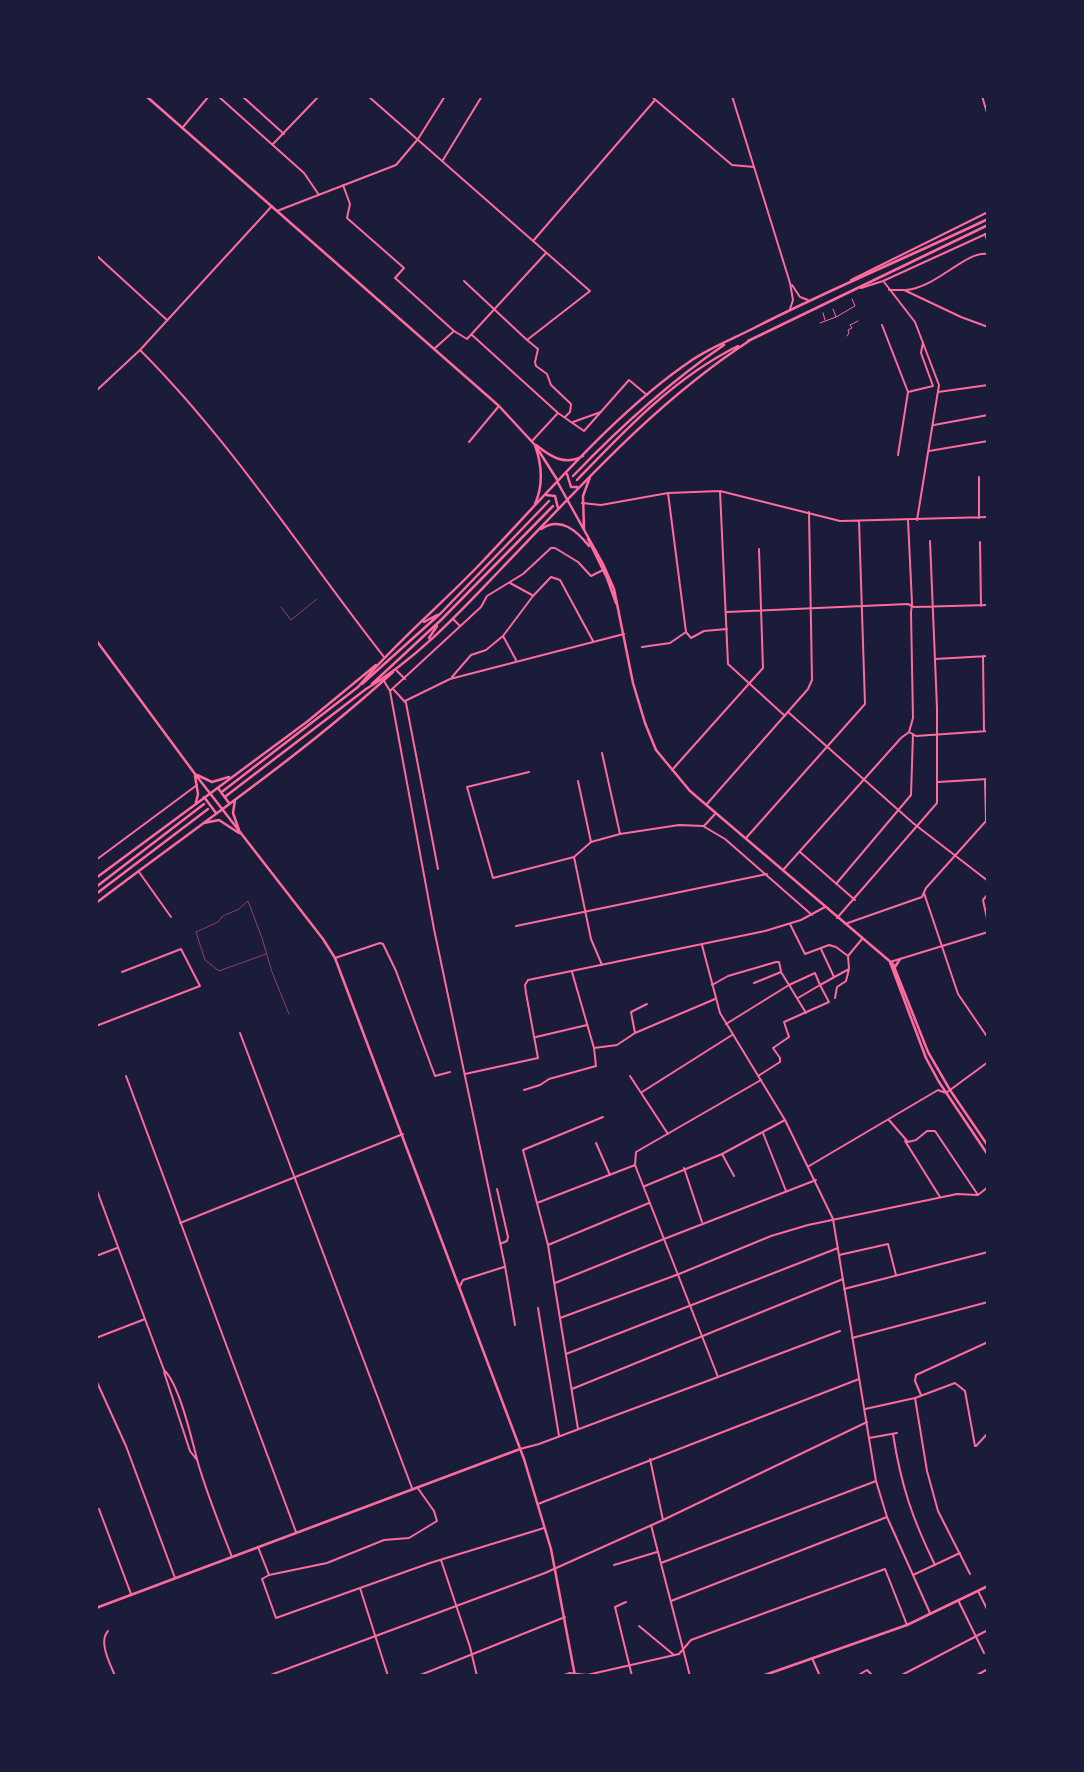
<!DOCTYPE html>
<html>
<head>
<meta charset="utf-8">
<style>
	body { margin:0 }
	#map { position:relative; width:1084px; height:1772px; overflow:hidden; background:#1b1b3a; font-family:"Crimson Pro",serif }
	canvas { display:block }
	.frame { position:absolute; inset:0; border:98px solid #1b1b3a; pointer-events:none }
</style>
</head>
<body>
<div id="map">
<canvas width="1084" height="1772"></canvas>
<div class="frame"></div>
</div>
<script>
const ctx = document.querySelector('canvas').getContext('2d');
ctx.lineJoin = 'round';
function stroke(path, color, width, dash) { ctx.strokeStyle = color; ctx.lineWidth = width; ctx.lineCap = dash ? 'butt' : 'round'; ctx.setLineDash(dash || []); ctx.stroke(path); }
stroke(new Path2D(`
	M281,607L291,620L317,599
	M266,954L219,971L205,960L196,932L218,922L223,916L239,909L248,901L262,938L272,972L289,1014`), '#ff6b9d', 0.5);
stroke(new Path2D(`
	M823,313L825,320
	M836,317L855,306L852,299
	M820,323L836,317L833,309
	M847,336L849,333L848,330L852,328L850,325L858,321`), '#ff6b9d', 1);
stroke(new Path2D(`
	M218,96L304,173L319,195
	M242,96L284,134
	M368,96L590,291L527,340L464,281
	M651,96L732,165L754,167
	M183,127L209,96
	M273,144L319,96
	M443,160L482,96
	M343,185L350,204L347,218L404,268L395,278L454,331L467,339L546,253
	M277,211L396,165L418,139L445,96
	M985,234L988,243
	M533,241L655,100
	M96,255L167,320
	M884,282L915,322L939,385L917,520
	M889,290H904L961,317L988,327
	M906,290C938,287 966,250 988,254
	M882,325L908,392L898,455
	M472,335L558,413L532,441
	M527,340L538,349L535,362L536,366L547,374L551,385L571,404L570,412L565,417
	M434,349L454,331
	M140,350C233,443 303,554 384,657
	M96,391L140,350L272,206
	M908,392L933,386L921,353L923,342
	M938,392L988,385
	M558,413L584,431L629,380L647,395
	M573,422L601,412
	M934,425L988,415
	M469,442L499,406
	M929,451L988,441
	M979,477V518
	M720,491L728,664L785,716
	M668,493L686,632L691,638L704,631L727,629
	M582,503L601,505L668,493L720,491L840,521L988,517
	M908,520L912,603L911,613L913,718L909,732
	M980,542L981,606
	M510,583L532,595
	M727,612L908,604L914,607L988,605
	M453,619L460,626
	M503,636L516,660
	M642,647L670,643L686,632
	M983,656L984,731
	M935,659L988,656
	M396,670L405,679
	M452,677L471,655L486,650L503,636L533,596L551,577L560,580L593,641
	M384,681L390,691L434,929L505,1266L515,1325
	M394,690L406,703L438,869
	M390,691L481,607L487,596L523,574L551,548H555L578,562L591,576L603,570
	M405,701L450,679L624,634
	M788,712L913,823L988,881
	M909,732L916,736L988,731
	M602,753L620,834
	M672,770L763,668L759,549
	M529,772L467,787L493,878L574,857L591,842L620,834L679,825L703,826L725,839L812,915
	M578,781L591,842
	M938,782L988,779
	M706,805L808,689L812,680L809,512
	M704,826L716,813
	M746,838L865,704L859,521
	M800,852L855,900
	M574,857L591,939L602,965
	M96,860L197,785
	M783,870L901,738L909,732
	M139,872L171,917
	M836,884L911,795L913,734
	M924,893L958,994L988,1038
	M988,894L983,900L988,923
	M837,918L937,803V708L930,541
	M790,924L805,954L829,945L836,947L848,956
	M845,924L922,897L926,888L986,821L985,779
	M516,926L767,874
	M821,949L834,977
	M335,958L380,943L383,944L396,971L435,1076L450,1072
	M754,983L781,972L789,985L815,973L820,985L798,998
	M712,985L728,976L776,962H779L781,971
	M835,998L837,987L846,981L849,969
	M726,1024L789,985L806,1013
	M96,1026L200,986L181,949L122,972
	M240,1033L412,1488
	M635,1033L631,1012L647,1004
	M536,1037L587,1025
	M594,1048L617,1045L635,1033L715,999
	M465,1074L538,1058L526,993L525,985L528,980L765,931L801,920L825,907
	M126,1076L296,1532
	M630,1076L668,1134
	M758,1076L780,1062V1058L773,1048L789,1037L784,1022L829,1002L820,985L849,969L848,956L862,939
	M524,1090L540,1085L549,1079L596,1066L594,1048L572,972
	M950,1090L988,1062
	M642,1092L732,1035
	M889,1120L908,1142L916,1140L927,1131H935L978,1195
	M763,1133L786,1191
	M905,1141L940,1197
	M596,1143L610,1175
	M722,1154L734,1176
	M684,1168L702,1222
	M645,1186L722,1154L785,1120
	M96,1188L164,1370C180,1385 192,1441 198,1463C207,1494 220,1526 232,1557
	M497,1189L508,1237L507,1241L500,1244
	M537,1203L635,1165
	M180,1223L403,1134
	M548,1245L649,1203
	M839,1255L888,1244L896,1275
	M96,1256L117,1248
	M555,1283L664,1239L635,1165L636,1152L761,1080
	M460,1286L463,1280L504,1267
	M844,1289L988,1252
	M538,1308L559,1436
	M560,1318L679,1274L771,1236L808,1225L957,1194L978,1195L988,1187
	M96,1338L145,1319
	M852,1338L988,1302
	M566,1354L838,1248
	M164,1372L190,1451L197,1460
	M718,1377L840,1331
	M96,1380L126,1446L175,1578
	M572,1389L843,1279
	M921,1395L915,1381L916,1375L988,1342
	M915,1398L927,1471L938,1511L970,1574
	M865,1409L915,1398L955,1383L965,1391L975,1446
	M578,1429L548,1245L523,1150L603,1117
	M893,1434C901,1485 912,1518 935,1565
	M869,1438L897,1433
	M976,1446L988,1433
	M650,1459L663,1520
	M538,1504L859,1379
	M99,1509L131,1594
	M651,1525L690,1676
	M258,1547L269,1575L262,1579L276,1618L430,1563L544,1528
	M441,1560L470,1647L477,1676
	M661,1563L876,1481
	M614,1565L657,1552
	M269,1575L327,1563L384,1540L409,1538L437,1521L434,1511L417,1487
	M913,1575L960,1553
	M360,1588L388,1676
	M978,1591L988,1611
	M958,1600L984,1653
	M671,1601L887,1517
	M626,1602L615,1607L632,1676
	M639,1626L674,1655
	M108,1631C98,1642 110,1663 115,1676
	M812,1658L820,1676
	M268,1676L545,1573L663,1520L867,1422
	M418,1676L565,1617
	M561,1676L570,1673L587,1675L679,1654L691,1640L885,1569L907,1625
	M857,1676L867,1670L873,1676
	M900,1676L988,1630
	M975,1676L988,1669`), '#ff6b9d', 2);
stroke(new Path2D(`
	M732,96L790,283L793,300L790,309
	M982,96L988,116
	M851,280L988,212
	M792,285L800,297L808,300
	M861,288L883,281L988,233
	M702,945L720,1013L785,1120L833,1219L876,1481L887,1517L930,1613
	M890,962L988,932
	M809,1166L938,1090L946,1093L950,1090
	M520,1449L539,1444L718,1377L664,1239L816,1180`), '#ff6b9d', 2);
stroke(new Path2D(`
	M146,96L499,406L535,445L558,481
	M96,640L195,774L323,939L335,958L524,1459L551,1549L575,1676
	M197,775L212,782L229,777
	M195,776L198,794L196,802
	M218,788L229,803
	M204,797L216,813
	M235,800L233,813L239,830
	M204,823L219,820L239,833
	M96,878L308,721L376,665
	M96,903C196,827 301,756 393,672
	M96,1608L520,1449
	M96,1675V1676
	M762,1676L907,1625L988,1586`), '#ff6b9d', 2.5);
stroke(new Path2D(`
	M748,341L988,225
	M536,445C551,457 565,466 583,456
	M567,474L571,487H577
	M573,476C620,427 668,383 724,345
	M577,480C625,430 675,377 738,346
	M558,483L603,564L614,589L633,683L645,723L656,750L690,791L893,964L928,1052L950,1090L988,1146
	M546,495L555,496L558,508
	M535,504C544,484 542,465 535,445
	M541,529C561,516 577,531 589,546
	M584,529L583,496L590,477
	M588,539L607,578L616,603
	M424,622L437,615
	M429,638L437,626
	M362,684L441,613L549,501
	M372,684L441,620L553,506
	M358,687C396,642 442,604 482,562C546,495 615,412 692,360C711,347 735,338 756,327C832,288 911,256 988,219
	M366,689C418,658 460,612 501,569C580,487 654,403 749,341
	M223,791L358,687
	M226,796L366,689
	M96,887L204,804
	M96,894L208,809
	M890,962L926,1058L939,1082L988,1155
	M895,967L900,959`), '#ff6b9d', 2.5);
</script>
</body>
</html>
